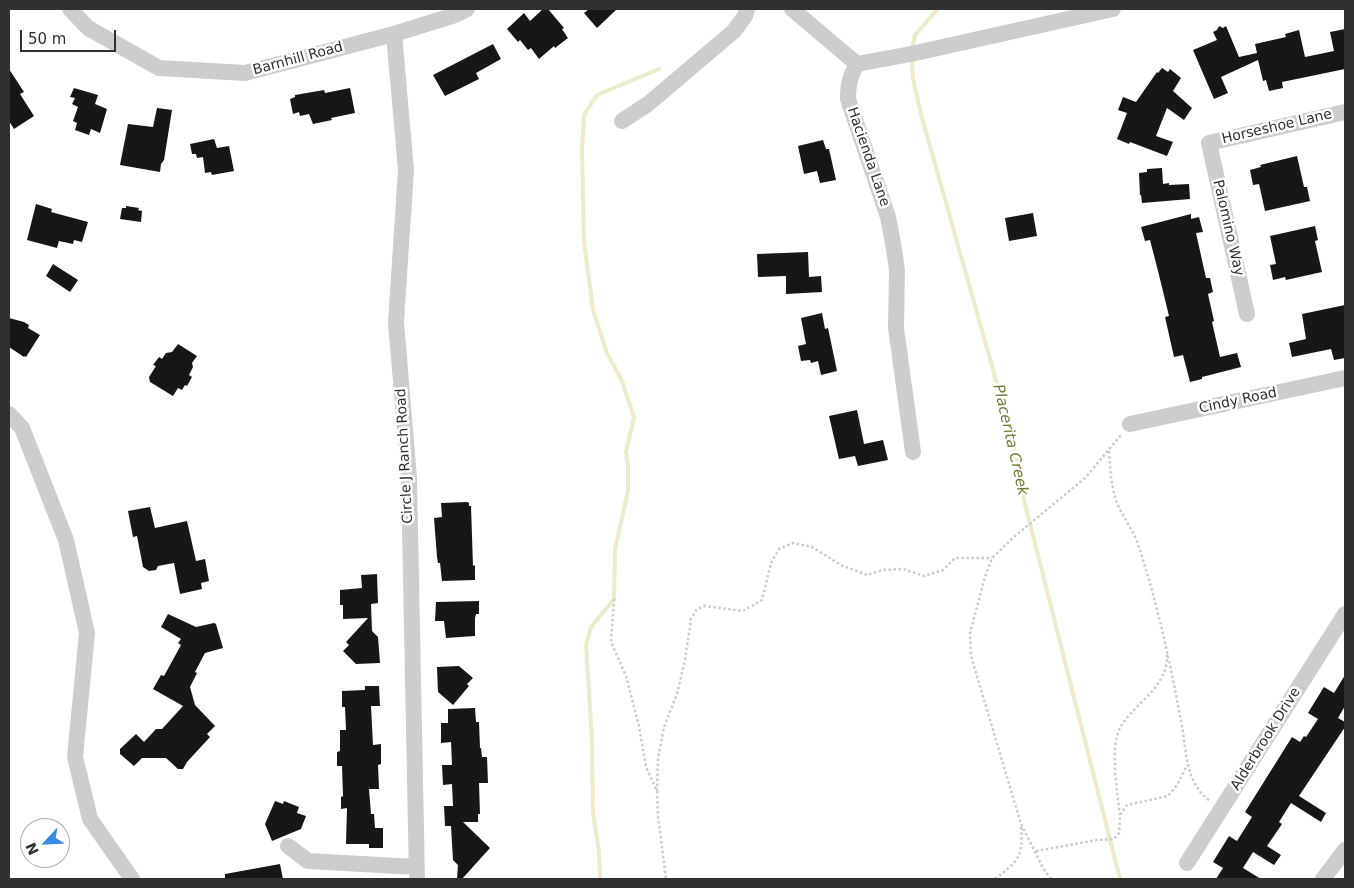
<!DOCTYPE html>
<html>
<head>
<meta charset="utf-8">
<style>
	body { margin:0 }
	#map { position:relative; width:1354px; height:888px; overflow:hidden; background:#fff; font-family:"DejaVu Sans",sans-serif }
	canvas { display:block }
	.frame { position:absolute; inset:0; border:10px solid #303030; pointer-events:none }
	.north { position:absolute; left:20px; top:818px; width:50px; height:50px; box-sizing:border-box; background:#fff; border:1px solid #acacac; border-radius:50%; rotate:245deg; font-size:14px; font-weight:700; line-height:20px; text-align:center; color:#303030 }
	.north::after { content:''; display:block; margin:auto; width:18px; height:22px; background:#368be4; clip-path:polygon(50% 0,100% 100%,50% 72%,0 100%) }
	.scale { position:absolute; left:20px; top:30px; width:96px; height:22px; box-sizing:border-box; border:2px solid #303030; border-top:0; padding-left:6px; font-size:15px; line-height:18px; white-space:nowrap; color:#303030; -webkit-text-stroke:4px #fff; paint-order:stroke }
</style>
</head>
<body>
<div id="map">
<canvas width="1354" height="888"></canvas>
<div class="frame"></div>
<div class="north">N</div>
<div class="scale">50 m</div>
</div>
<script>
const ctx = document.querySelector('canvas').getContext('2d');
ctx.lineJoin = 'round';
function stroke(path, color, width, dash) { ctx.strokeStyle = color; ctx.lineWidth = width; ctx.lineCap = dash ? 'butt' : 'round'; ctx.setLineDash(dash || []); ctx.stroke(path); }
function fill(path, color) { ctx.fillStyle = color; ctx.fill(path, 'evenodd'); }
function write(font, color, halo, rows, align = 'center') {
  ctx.font = font + ' "DejaVu Sans",sans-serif'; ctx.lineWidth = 5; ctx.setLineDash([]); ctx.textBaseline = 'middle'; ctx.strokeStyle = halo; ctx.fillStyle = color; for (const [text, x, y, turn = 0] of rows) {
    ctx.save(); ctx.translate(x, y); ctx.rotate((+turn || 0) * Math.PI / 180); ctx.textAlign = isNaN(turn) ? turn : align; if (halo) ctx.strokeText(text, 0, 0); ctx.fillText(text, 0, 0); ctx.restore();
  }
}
stroke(new Path2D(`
	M912,50L915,35L938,9
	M912,59L913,79L921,114L1010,430L1025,504L1120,879
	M600,879L599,852L593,813L592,740L586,645L591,627L614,599L615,549L628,491V466L626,452L634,417L622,381L607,353L593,310L584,241L582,150L584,115L597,95L659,69`), '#ecebcb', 4);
fill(new Path2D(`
	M543,9H548L564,28L562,29L568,38L555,48L554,46L539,59L531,48L528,50L520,40L518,42L507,29L524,13L530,21Z
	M589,9H617L597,28L584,13Z
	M1219,26L1223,28L1226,26L1239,57L1257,53L1255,44L1286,37L1285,34L1299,30L1305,57L1334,51L1330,32L1345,29V69L1282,82L1283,88L1269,91L1266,80L1263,81L1258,60L1221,77L1228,93L1214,99L1193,50L1217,40L1213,32L1217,30Z
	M493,44L501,59L476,73L479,79L445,96L433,75Z
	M1162,68L1168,72L1170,69L1181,78L1173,91L1192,108L1184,120L1167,108L1156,136L1173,142L1167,156L1130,142L1129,144L1117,139L1127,113L1118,110L1123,97L1136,102L1157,72L1158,73Z
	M9,69L24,92L20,94L34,116L14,129L9,121Z
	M74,88L98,95L95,104L107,109L100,133L91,129L89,135L75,130L77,123L73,121L78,107L72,104L75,98L70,97Z
	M350,88L355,113L331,118L332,120L313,124L309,114L300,116L299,112L293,114L290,99L295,97V95L324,90L325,93Z
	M157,108L172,110L164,160L161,164L160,172L120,165L128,124L153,127Z
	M214,139L217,148L229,146L234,171L212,175L211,172L205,173L203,157L197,158L196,154H192L190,144Z
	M823,140L826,149H829L836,180L820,183L817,171L804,174L798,146Z
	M1297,156L1304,187H1307L1310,201L1265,211L1259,184L1253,185L1250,170L1261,167L1260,165Z
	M1162,168L1163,184L1169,183V185L1189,184L1190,199L1142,203L1141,195H1140L1139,173L1147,172V169Z
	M36,204L52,209L51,212L88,222L82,242L74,240L73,244L59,241L57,248L27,240Z
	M126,206L139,208L138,210L142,211L141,222L120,219L122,208H126Z
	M1033,213L1037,236L1009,241L1005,218Z
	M1191,214V219L1199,217L1203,232L1196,233L1206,278H1210L1213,292L1208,294L1214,321L1212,322L1220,357L1237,353L1241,367L1202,377V379L1190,382L1183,355L1174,357L1165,317L1169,316L1158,271L1150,240L1145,241L1141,227Z
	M1315,226L1318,240L1315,241L1322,272L1286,280L1285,277L1273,280L1270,265L1276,264L1270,236Z
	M808,252L809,277L821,276L822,292L786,294V276L758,277L757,254Z
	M53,264L78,280L70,292L46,276Z
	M1345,305V358L1334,360L1331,349L1292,357L1289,343L1306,339L1302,314Z
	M822,313L825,329L828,328L837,371L821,375L818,361L811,363L810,360L801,361L798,346L806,344L801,318Z
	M9,318L24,322L29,325L28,328L40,335L26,357L25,356L24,357L9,347Z
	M178,344L197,356L192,363L193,367L189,375L192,377L187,386L185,385L182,390L178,388L173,396L150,382L149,377L156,366L153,365L159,357L162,359L166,353L172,352Z
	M857,410L864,444L883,440L888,460L858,466L855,456L839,459L829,416Z
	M467,502L469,503V506H471L473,566L475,565V580L442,581L440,563H438L437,557L434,518L442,517L441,503Z
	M150,507L155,528L187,521L196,561L205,559L209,581L201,583L202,589L180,594L174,563L158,566L156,570L149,571L143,567L137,536L133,537L128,511Z
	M377,574L378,603L371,604L372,631L378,637L380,663L356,664L343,651L349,645L346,642L368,618L343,619V605H340V590L362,588L361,575Z
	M479,601V614H476L475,618V636L446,638L444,621H435L436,602Z
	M168,614L196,627L214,623L216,624L223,648L205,653L195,672L197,673L190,687L195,705L215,726L207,734L210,737L187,762L183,769H178L166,758H142L134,766L120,754V749L136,734L144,742L156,729H162L183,706L153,689L161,675L164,676L181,645L178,643L181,639L161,627Z
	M459,666L473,678L467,684L469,686L453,705L438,692L437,667Z
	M1345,675V706L1338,718L1345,722V727L1299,796L1326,813L1321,822L1291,803L1279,822L1282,824L1267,846L1281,855L1274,865L1253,852L1243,868L1261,879H1216L1223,868L1213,862L1229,836L1237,841L1252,817L1245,812L1292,737L1300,742L1304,736L1306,737L1318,719L1308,713L1322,690L1324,687L1334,693Z
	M365,686H379L380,706H371L373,745L381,744V764L378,765L379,789H369L371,814H374L375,828H383V848H369V844H346L347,808L341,809V797L343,796L342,766H337V752L340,751V730H346L345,707H342V691L365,690Z
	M475,708L476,722H479L480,748H481L482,757H487L488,783H479L480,814H478V822H463L490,848L462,879H457L458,865L453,860L451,826H445L444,806H453L452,784L443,785L442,765H452L451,742L441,743V723H448V709Z
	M275,801L283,804L284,801L299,807L297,813L306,816L301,829L272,841L265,824Z
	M280,864L283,879H225V874Z`), '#171717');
stroke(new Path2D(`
	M1109,451C1110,469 1111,486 1117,503C1123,517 1133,530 1138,544C1157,602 1170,661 1181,721C1187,750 1184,782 1210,801
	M614,599L611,642L626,676L639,726L646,767L657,791L658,816L666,879
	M657,791L658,758L664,727L677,694L685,660L691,619L697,609L705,606L743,611L762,600L771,563L779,549L793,543L812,547L841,565L867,575L883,570L903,569L924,576L943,570L955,558H992
	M1120,815C1117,794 1110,746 1120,728C1132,706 1160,692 1166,666C1167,661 1167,656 1167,651
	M1036,851L1097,840L1114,839L1119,833L1120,815L1127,805L1168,796L1177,785L1187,765
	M995,879C1019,860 1023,858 1021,826
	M1051,879L1043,868L1021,824L971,656L970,633L985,577L992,558L1015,536L1085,478L1121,435`), '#cacaca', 2.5, [2.5, 2.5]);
stroke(new Path2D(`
	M70,9L88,28L159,68L245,73L394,34L455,15L467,9
	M792,9L857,64
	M394,34L406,170L396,322L409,478L417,879
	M622,121L648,104L734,31L745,16L747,9
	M1247,314L1209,143L1345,112
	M9,414L22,428L66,540L87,633L75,757L90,819L132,879
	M1130,424L1345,378
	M913,452L896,328L897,270L893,243L888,217L848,99C848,85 850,76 857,64L911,54L1113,9
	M288,846L308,861L416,867
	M1187,863L1345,614
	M1323,879L1345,850`), '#cdcdcd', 16);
write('14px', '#303030', '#fff', [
	["Barnhill Road",298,59,-15],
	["Horseshoe Lane",1277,127,-13],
	["Hacienda Lane",868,157,71],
	["Palomino Way",1228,228,77],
	["Cindy Road",1238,401,-12],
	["Circle J Ranch Road",405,456,-93],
	["Alderbrook Drive",1266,739,-58]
]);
write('italic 15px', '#787735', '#fff', [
	["Placerita Creek",1010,440,77]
]);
</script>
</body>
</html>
